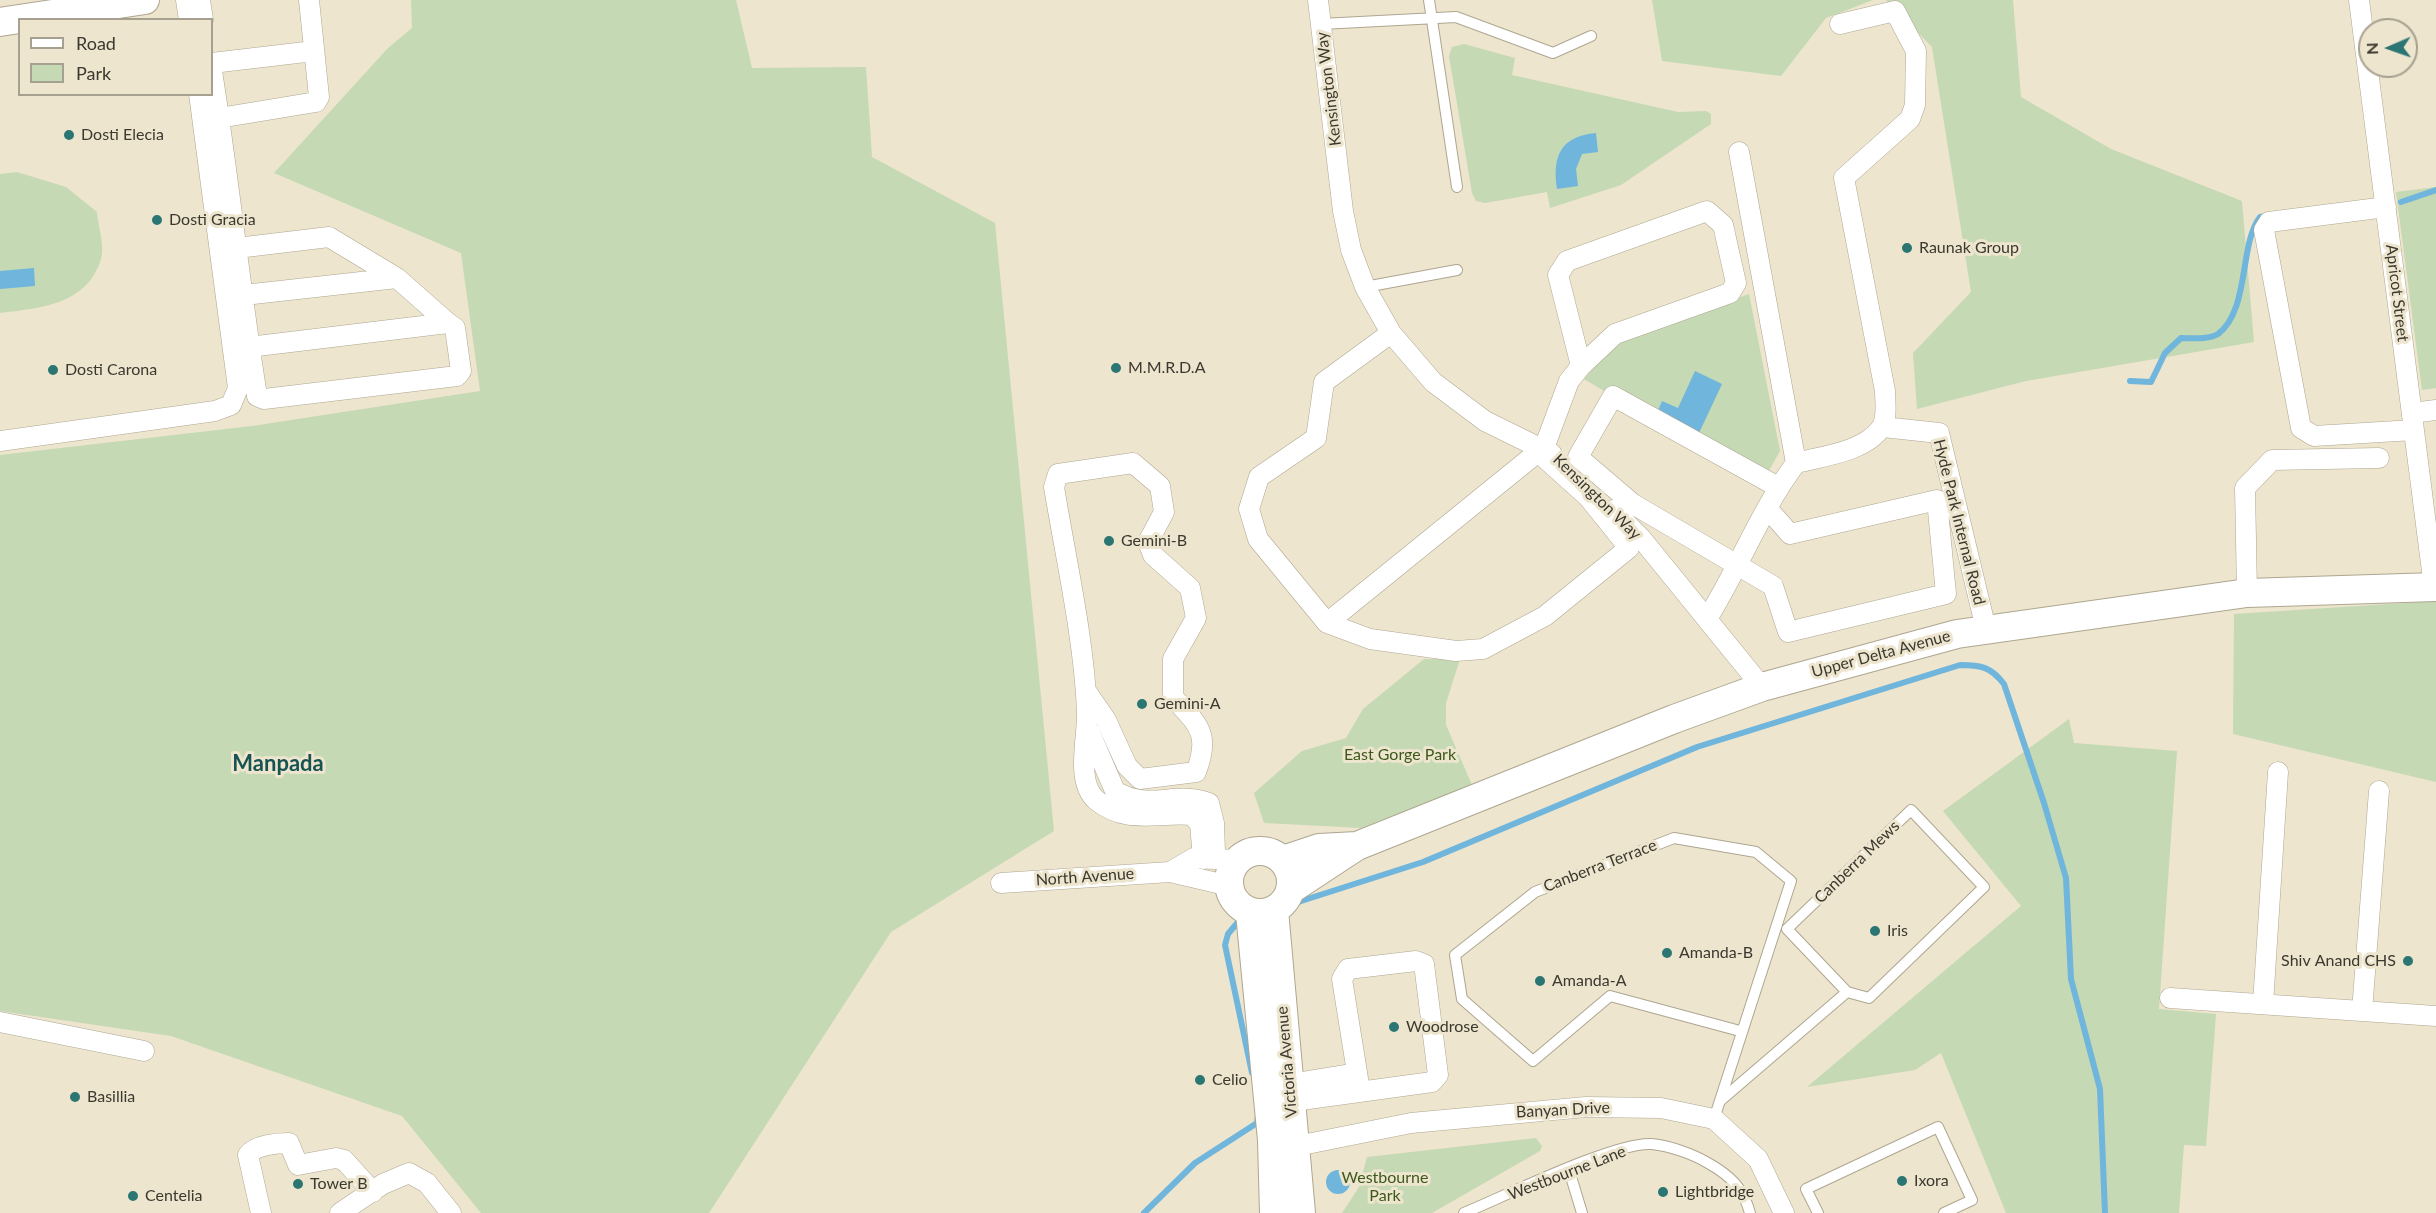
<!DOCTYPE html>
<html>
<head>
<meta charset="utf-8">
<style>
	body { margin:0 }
	#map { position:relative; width:2436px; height:1213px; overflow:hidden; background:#ede5ce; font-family:Lato,sans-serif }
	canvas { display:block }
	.legend { position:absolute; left:18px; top:18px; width:195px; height:78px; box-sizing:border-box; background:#ede5ce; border:2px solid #a6a08e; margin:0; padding:8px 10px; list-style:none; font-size:18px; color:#3b382f }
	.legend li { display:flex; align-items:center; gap:12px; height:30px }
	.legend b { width:30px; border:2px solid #a6a08e }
	.north { position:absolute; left:2358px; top:18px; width:60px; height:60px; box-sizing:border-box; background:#ede5ce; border:2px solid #a6a08e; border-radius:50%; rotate:268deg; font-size:16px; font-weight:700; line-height:24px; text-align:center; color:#3b382f }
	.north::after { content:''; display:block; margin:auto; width:21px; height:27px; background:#2b7573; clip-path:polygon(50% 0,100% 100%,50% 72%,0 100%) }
</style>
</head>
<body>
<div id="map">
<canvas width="2436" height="1213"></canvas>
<ul class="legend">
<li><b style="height:8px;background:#fff"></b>Road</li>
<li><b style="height:16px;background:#c4d9b4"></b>Park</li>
</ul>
<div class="north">N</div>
</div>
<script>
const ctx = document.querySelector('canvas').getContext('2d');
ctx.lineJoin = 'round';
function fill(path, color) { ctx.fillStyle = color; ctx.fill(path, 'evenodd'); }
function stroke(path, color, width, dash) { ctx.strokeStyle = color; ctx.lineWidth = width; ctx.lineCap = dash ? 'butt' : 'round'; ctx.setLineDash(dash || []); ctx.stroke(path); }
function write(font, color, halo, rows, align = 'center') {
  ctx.font = font + ' Lato,sans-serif'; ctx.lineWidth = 6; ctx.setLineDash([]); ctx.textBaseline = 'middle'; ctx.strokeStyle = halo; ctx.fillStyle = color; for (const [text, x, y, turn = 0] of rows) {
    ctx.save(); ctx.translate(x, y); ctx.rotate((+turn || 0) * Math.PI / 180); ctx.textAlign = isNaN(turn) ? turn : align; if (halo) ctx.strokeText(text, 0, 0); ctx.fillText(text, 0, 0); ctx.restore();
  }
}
fill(new Path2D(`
	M411,0H736L752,68L866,67L872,157L995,223L1054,831L891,932L709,1213H481L402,1116L171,1036L0,1011V455L252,426L480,391L461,253L274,173L388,48L412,28Z
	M1652,0H1873L1826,18L1781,76L1662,61Z
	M1886,0H2013L2021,97L2111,149L2242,201L2254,342L2026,381L1917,409L1913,353L1971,292L1932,47Z
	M1464,44L1515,58L1512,75L1678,112L1706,111L1711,114V124L1621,185L1550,208L1547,192L1485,203L1476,201L1472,193L1449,56L1452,47Z
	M17,172L66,187L97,212C98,225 105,247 101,259C87,305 40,308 0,313V174Z
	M2436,187V388L2422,390L2396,192Z
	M1749,294L1780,451L1761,485L1584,379L1620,340Z
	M2436,601V782L2233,734L2234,614Z
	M1424,659H1460L1446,703V725L1472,785L1361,828L1264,823L1254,793L1302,751L1346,738L1363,709Z
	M2069,719L2074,743L2177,751L2159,1009L2216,1014L2206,1146L2184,1145L2179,1213H2006L1941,1053L1915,1070L1807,1087L2021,906L1943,811Z
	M1536,1138L1542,1146L1540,1151L1432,1213H1342L1359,1187L1367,1157Z`), '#c4d9b4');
fill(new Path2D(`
	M1596,133L1598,152L1582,154L1576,169L1578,186L1557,189C1552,156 1561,136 1596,133Z
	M34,268L35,286L0,289V271Z
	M1695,371L1722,384L1699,433L1657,413L1662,401L1678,408Z
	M1326 1182a12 12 0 1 1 24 0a12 12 0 1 1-24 0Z`), '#6fb5dc');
stroke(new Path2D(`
	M2401,202L2436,190
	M2130,381L2151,382L2165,353L2181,338C2192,338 2208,340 2218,334C2250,310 2239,244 2260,217L2266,216
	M1295,903L1423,862L1697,747L1960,665C1981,665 1991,667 2004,684L2044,803L2066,878L2071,979L2100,1089L2105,1213
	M1238,922L1228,934L1225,945L1252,1073
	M1144,1213L1195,1163L1257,1123L1258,1116`), '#6fb5dc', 6);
const lane = new Path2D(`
	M1429,0L1457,187
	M1321,24L1456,17L1553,53L1591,36
	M1365,287L1457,270
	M1720,1101L1847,992L1787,929L1911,810L1984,887L1869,998L1847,992
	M1714,1119L1791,881L1756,852L1674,838L1535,892L1455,955L1462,999L1533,1061L1610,996L1740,1031
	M1569,1170L1582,1213
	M1464,1213C1503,1197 1616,1141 1652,1144C1670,1146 1693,1154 1708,1163C1731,1176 1743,1188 1750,1213
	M1818,1213L1806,1189L1938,1127L1972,1200L1944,1213`);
const street = new Path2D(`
	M186,0L189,20
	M200,0L203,20
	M1318,0L1343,211L1351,250L1365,287L1391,333L1433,382L1485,421L1552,454
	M2359,0L2434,587
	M212,63L314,51
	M212,71C229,179 240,288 257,396L264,399L457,376L461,371L455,328L448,323L249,347
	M219,118L316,102L319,97L309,0
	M2386,207L2269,222L2264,230L2301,428L2314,436L2414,430
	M237,248L329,237L397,278L244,295
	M397,278L448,323
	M2412,413L2436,410
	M1883,427L1939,433L1986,629
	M0,441L215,411L231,405L238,388L199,94
	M1544,448L1569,381L1581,366L1615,334L1730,293L1736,283L1723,225L1707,211L1567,261L1558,275L1581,366
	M1796,463C1823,456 1864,452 1881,428C1888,419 1885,401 1885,391L1844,178L1910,119L1915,105L1916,51L1895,11L1840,24
	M1768,509L1790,534L1937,500L1946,594L1788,632L1773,586L1633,504L1578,457L1613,396L1778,487
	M1613,510L1641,538L1762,687
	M2247,593L2245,488L2272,460L2379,458
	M1707,619C1739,568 1760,511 1796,463L1739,152
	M1327,623L1370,639L1456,651L1483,649L1545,616L1629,548L1588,497L1538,452L1327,623L1258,539L1249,509L1259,477L1316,438L1324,382L1391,333
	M1086,691L1106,720L1127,766L1140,779L1196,772C1211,733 1198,725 1173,697V659L1196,618L1190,588L1153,555L1148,542L1164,512L1160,486L1133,463L1058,474L1054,487C1066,560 1084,638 1087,712C1088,737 1075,781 1096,800C1126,825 1157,812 1192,815L1200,824L1203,859
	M1089,731L1115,791C1150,812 1175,790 1209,803L1214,823L1215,853
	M1170,872L1194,858L1238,860
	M1001,883L1170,872L1230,886
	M2170,998L2436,1016
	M2263,1004L2278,772
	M2362,1011L2379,791
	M0,1022L144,1051
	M1277,1086L1357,1073
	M1279,1103L1432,1082L1438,1075L1424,964L1416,961L1348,969L1342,979L1360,1091
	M1282,1149L1411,1123L1586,1107L1661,1108L1714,1119L1758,1159L1784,1213
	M261,1213L248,1155C255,1145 277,1143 289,1143L298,1165L336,1158L344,1160L373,1192
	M340,1213L383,1184L409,1173L427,1183L451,1213`);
const secondary = new Path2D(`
	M0,22L145,0
	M1229 882a31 31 0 1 1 62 0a31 31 0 1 1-62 0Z
	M1283,860L1319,848L1357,846
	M1290,890L1357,846L1674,719L1762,687L1957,634L2247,593L2436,587
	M1274,910L1301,1213
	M1250,913L1272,1140L1274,1213`);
stroke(lane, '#aea690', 12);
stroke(street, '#aea690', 21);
stroke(secondary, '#aea690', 30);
stroke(lane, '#fff', 10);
stroke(street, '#fff', 20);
stroke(secondary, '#fff', 28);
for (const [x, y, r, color] of [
	[69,135,6,"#2b7573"],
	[157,220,6,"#2b7573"],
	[1907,248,6,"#2b7573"],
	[1116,368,6,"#2b7573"],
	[53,370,6,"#2b7573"],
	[1109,541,6,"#2b7573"],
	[1142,704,6,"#2b7573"],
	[1875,931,6,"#2b7573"],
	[1667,953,6,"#2b7573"],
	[2408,961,6,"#2b7573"],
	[1540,981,6,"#2b7573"],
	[1394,1027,6,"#2b7573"],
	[1200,1080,6,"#2b7573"],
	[75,1097,6,"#2b7573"],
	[1902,1181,6,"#2b7573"],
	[298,1184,6,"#2b7573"],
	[1663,1192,6,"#2b7573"],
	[133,1196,6,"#2b7573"]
]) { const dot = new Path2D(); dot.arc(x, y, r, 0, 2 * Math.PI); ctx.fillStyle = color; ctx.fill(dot); stroke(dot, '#ede5ce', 2); }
write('16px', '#3b382f', '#ede5ce', [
	["Kensington Way",1329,89,-97],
	["Apricot Street",2397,293,83],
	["Kensington Way",1597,497,44],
	["Hyde Park Internal Road",1959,522,76],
	["Upper Delta Avenue",1881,654,-15],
	["Canberra Mews",1857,862,-44],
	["Canberra Terrace",1600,866,-21],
	["North Avenue",1085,877,-4],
	["Victoria Avenue",1287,1062,-95],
	["Banyan Drive",1563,1110,-3],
	["Westbourne Lane",1567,1173,-21]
]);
write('16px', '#3b382f', '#ede5ce', [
	["Dosti Elecia",81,135],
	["Dosti Gracia",169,220],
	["Raunak Group",1919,248],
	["M.M.R.D.A",1128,368],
	["Dosti Carona",65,370],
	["Gemini-B",1121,541],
	["Gemini-A",1154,704],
	["Iris",1887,931],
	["Amanda-B",1679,953],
	["Shiv Anand CHS",2396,961,"right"],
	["Amanda-A",1552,981],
	["Woodrose",1406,1027],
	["Celio",1212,1080],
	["Basillia",87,1097],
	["Ixora",1914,1181],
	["Tower B",310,1184],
	["Lightbridge",1675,1192],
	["Centelia",145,1196]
], 'left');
write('16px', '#3c591b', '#ede5ce', [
	["East Gorge Park",1400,755],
	["Westbourne",1385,1178],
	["Park",1385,1196]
]);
write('bold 22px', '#175352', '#ede5ce', [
	["Manpada",278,764]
]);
</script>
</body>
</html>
